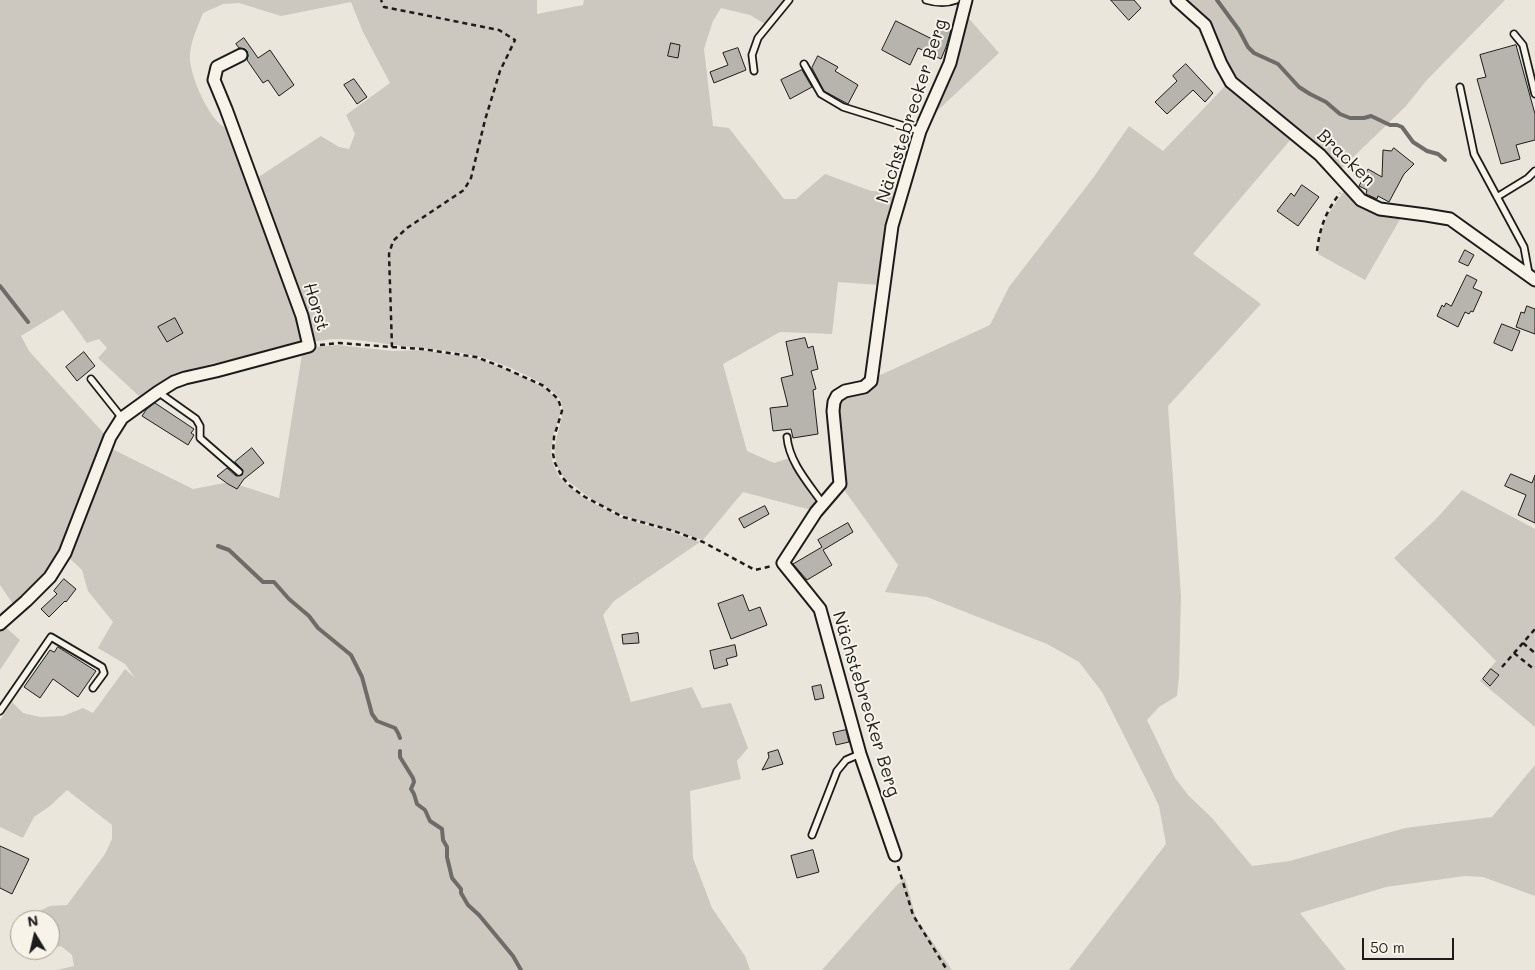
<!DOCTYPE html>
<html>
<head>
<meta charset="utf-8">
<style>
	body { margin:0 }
	#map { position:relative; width:1535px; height:970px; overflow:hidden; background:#eae6dc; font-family:Mali,sans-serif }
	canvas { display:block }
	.north { position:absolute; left:10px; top:910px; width:50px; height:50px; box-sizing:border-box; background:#f7f3e8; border:1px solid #9f9d96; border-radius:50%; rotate:351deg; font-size:14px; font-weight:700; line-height:20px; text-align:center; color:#1c1c1c }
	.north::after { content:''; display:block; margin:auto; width:18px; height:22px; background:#1c1c1c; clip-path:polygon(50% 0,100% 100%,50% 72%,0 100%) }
	.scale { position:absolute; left:1362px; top:938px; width:92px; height:22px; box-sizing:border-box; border:2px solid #1c1c1c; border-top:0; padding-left:6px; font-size:15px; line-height:18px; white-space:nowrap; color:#1c1c1c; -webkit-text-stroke:4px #f7f3e8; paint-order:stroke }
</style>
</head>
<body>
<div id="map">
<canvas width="1535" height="970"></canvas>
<div class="north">N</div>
<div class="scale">50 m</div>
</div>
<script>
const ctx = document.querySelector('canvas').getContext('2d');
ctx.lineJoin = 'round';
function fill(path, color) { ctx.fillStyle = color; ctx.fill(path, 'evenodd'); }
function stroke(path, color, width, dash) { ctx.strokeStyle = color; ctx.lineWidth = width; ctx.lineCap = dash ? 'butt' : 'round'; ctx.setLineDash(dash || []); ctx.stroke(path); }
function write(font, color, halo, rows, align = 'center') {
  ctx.font = font + ' Mali,sans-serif'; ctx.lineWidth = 4; ctx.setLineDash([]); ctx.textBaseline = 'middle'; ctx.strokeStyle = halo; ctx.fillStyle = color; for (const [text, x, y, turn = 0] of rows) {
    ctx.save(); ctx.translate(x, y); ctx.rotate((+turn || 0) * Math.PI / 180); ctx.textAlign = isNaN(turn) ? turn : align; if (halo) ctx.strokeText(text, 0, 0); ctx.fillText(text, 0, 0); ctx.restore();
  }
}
fill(new Path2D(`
	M0,0H537V14L583,5L584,0H785L765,24L750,15L721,8L713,21L704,49L713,126L729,128L784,199H796L825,174L871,191L901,192L880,285L838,282L832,334L780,332L723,364L747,451L774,463L790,458L819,503L815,511L743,492L703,540C658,525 612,519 576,487C572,484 567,481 564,477C540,448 573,417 559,398C548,382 495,360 476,356C451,350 425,349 401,346C380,343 358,339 337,339C328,339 319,341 311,342L254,180L321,136L339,147L349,149L355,134L346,115L390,83L363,32L351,2L281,16L239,3L223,4L203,13C198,26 191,40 190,54C188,72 207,114 221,125C224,127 229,129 232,130L307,341L195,368L170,377L140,397L98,358L107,348L99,339L87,343L63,310L21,336L29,351L108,438L60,556L40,584L15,607L0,585Z
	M1180,0H1505L1426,81L1406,106L1339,171L1233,79L1225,63Z
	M965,14L999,53L936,112L926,123Z
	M1228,83L1292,138L1193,254L1261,304L1168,406L1181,596L1179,677L1177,696L1159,707L1147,720L1175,778L1188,795L1212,818L1252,866L1290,861L1405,828L1492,817L1535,765V896L1483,877L1465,876L1386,887L1300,913L1346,970H1069L1166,844L1159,806L1151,789L1102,692L1079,662L1047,644L927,597L885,592L898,565L845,491L836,415L838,402C846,397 871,393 875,386C876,383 876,380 876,377L990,325L1009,287L1093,178L1129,126L1163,151Z
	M1347,187L1402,216L1365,280L1318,254L1321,232L1328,214Z
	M337,345L393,351L422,350L475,358L501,367L544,387L558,400L561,412L553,436L551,454L553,464L560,478L569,486L584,498L622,518L674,533L700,542L614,601L603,615L631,702L692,687L702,708L731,703L748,748L737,761L741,779L690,791L693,858L712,908L745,956L750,970H57L74,966L72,955L61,946L59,947L50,942V920H30L33,914L50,906L67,905L105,854L112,839V825L67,790L50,806L34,817L23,838L0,827V720L12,702L23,713L40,717L63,716L83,708L93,713L125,669L135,678L125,664L98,648L113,622L88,591L82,570L66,555L108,447L193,489L230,482L279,498L303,348Z
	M1462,490L1535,529V727L1480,681L1496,661L1394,558L1436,519Z
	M3,625L20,640L0,670V628Z
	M905,878L916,918L952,970H822L896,886Z`), '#ccc8c0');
stroke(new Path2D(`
	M1217,0L1239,30L1248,47L1254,53L1278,64L1299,87L1310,94L1326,102L1340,114L1350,118H1364L1371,116L1390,125H1397L1402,127L1413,142L1427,151L1438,154L1445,160
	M0,286L28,322
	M218,546L229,550L263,582H274L289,599L309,616L318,628L351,655L362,677L372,714L377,721L395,728L398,733L400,738
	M400,751V757L413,778L414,782L411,789L414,794L417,804L425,810L430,821L442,829L443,840L447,847V857L452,878L461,889V893L468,905L479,915L513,956L521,970`), '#6d6c68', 4);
const building = new Path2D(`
	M1111,0H1134L1141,8L1129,20Z
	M896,21L932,39L939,24L951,30L946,47L941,59L918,48L910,65L882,50Z
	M244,38L258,58L270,50L294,85L279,96L268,80L263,83L247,60L248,56L247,51L245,49L239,48L236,44Z
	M671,43L680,45L678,58L668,56Z
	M1516,45L1535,114V140L1516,145L1520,159L1501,164L1477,79L1486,77L1480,55Z
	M738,48L746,70L714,83L710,72L728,65L723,53Z
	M818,56L838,67L835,71L858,85L848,104L824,91L812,68Z
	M1186,64L1213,93L1205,102L1193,90L1167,114L1155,102L1177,81L1173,76Z
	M802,70L812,87L790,99L781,80Z
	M354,79L367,97L357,104L344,85Z
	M1394,148L1414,164L1404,174L1389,202L1378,196L1377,199L1366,194L1367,190L1359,186L1368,169L1382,177L1383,150L1391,151Z
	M1302,185L1319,197L1298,226L1277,211L1291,193L1294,196Z
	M1465,250L1474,255L1468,266L1459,262Z
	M1467,275L1477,280L1473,288L1482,292L1473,312L1471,311L1469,314L1465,312L1458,327L1437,316L1442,305L1444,307L1446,303L1451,306Z
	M1527,306L1535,309V334L1516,327L1521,312L1524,313Z
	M175,318L183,333L167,342L158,327Z
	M1502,324L1520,331L1512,351L1494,343Z
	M805,338L808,348L813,346L818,369L811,371L816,389L813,390L818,434L793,438L791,429L773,431L770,408L788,406L781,378L793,375L786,342Z
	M84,352L95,366L77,381L66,367Z
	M155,403L194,429L191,433L194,435L188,445L142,416L146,410Z
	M252,448L264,463L244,479L237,489L228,484L217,476L227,468L236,476L242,475L243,470L235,462Z
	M1511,474L1532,483L1535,475V523L1518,515L1526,495L1505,486Z
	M765,506L769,514L744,528L739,519Z
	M848,523L853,532L823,550L832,565L807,580L793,564L822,547L818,540Z
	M64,579L76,589L66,602L65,601L49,617L41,609L57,594L54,591Z
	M743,595L749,611L760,607L767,625L731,639L718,604Z
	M638,633L639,643L623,644L622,635Z
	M735,645L737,656L726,659L728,665L714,669L710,651Z
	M58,647L96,671L78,697L53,679L40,698L24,687L50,650L54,652Z
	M1491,669L1499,675L1490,686L1483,679Z
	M821,685L824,698L815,700L812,687Z
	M846,730L849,742L836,745L833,733Z
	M778,750L783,764L762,770L769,757L768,753Z
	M0,846L29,859L12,894L0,888Z
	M813,850L819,872L797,878L791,856Z`);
fill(building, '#b6b4ac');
stroke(building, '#1c1c1c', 1);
const lane = new Path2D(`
	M926,0C936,3 946,4 956,0
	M1514,34L1523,45L1535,94
	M804,64L821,94L843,107L920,131
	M754,71L752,55L758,38L789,0
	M1460,87L1474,154L1524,247L1529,274
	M1497,197L1528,178L1535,171
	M91,379L122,418
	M158,392L196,419L200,426V438L239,472
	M787,437C789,462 809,484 823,504
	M0,711L51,637L102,667L104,673L93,688
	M812,835L837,771L846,760L860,754`);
const street = new Path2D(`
	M1177,0L1205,25L1221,64L1231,82L1320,155L1361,200L1380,209L1426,215L1450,219L1535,280
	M0,624L26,601L50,577L65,553L110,437L122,418L158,392L174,382L185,378L216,371L309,346L302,316L226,109L214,80L217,67L241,55
	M895,855L860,754L820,609L783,563L816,512L840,484L833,411L834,402L837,396L845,391L864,387L871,381L892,226L920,131L950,63L966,0`);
stroke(lane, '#1c1c1c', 9);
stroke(street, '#1c1c1c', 15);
stroke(new Path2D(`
	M1317,251C1320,227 1325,213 1340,193
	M320,345L339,343L392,347L389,254L393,241L407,228L464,190L471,178L485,120L500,71L515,40L499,30L384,7L381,0
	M392,347L422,349L476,357L502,367L544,386L558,399L562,411L554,437L553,454L555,463L562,477L570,486L585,497L623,517L674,531L703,542L755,570L772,566
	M1523,643L1535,653
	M1514,653L1535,670
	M1502,667L1535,629
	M898,866L913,915L947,970`), '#1c1c1c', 2.5, [5, 4]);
stroke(lane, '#f7f3e8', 5.5);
stroke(street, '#f7f3e8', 11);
write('18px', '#1c1c1c', '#f7f3e8', [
	["Nächstebrecker Berg",912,111,-72],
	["Bracken",1346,158,44],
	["Horst",316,307,73],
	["Nächstebrecker Berg",866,704,73]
]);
</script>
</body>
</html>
